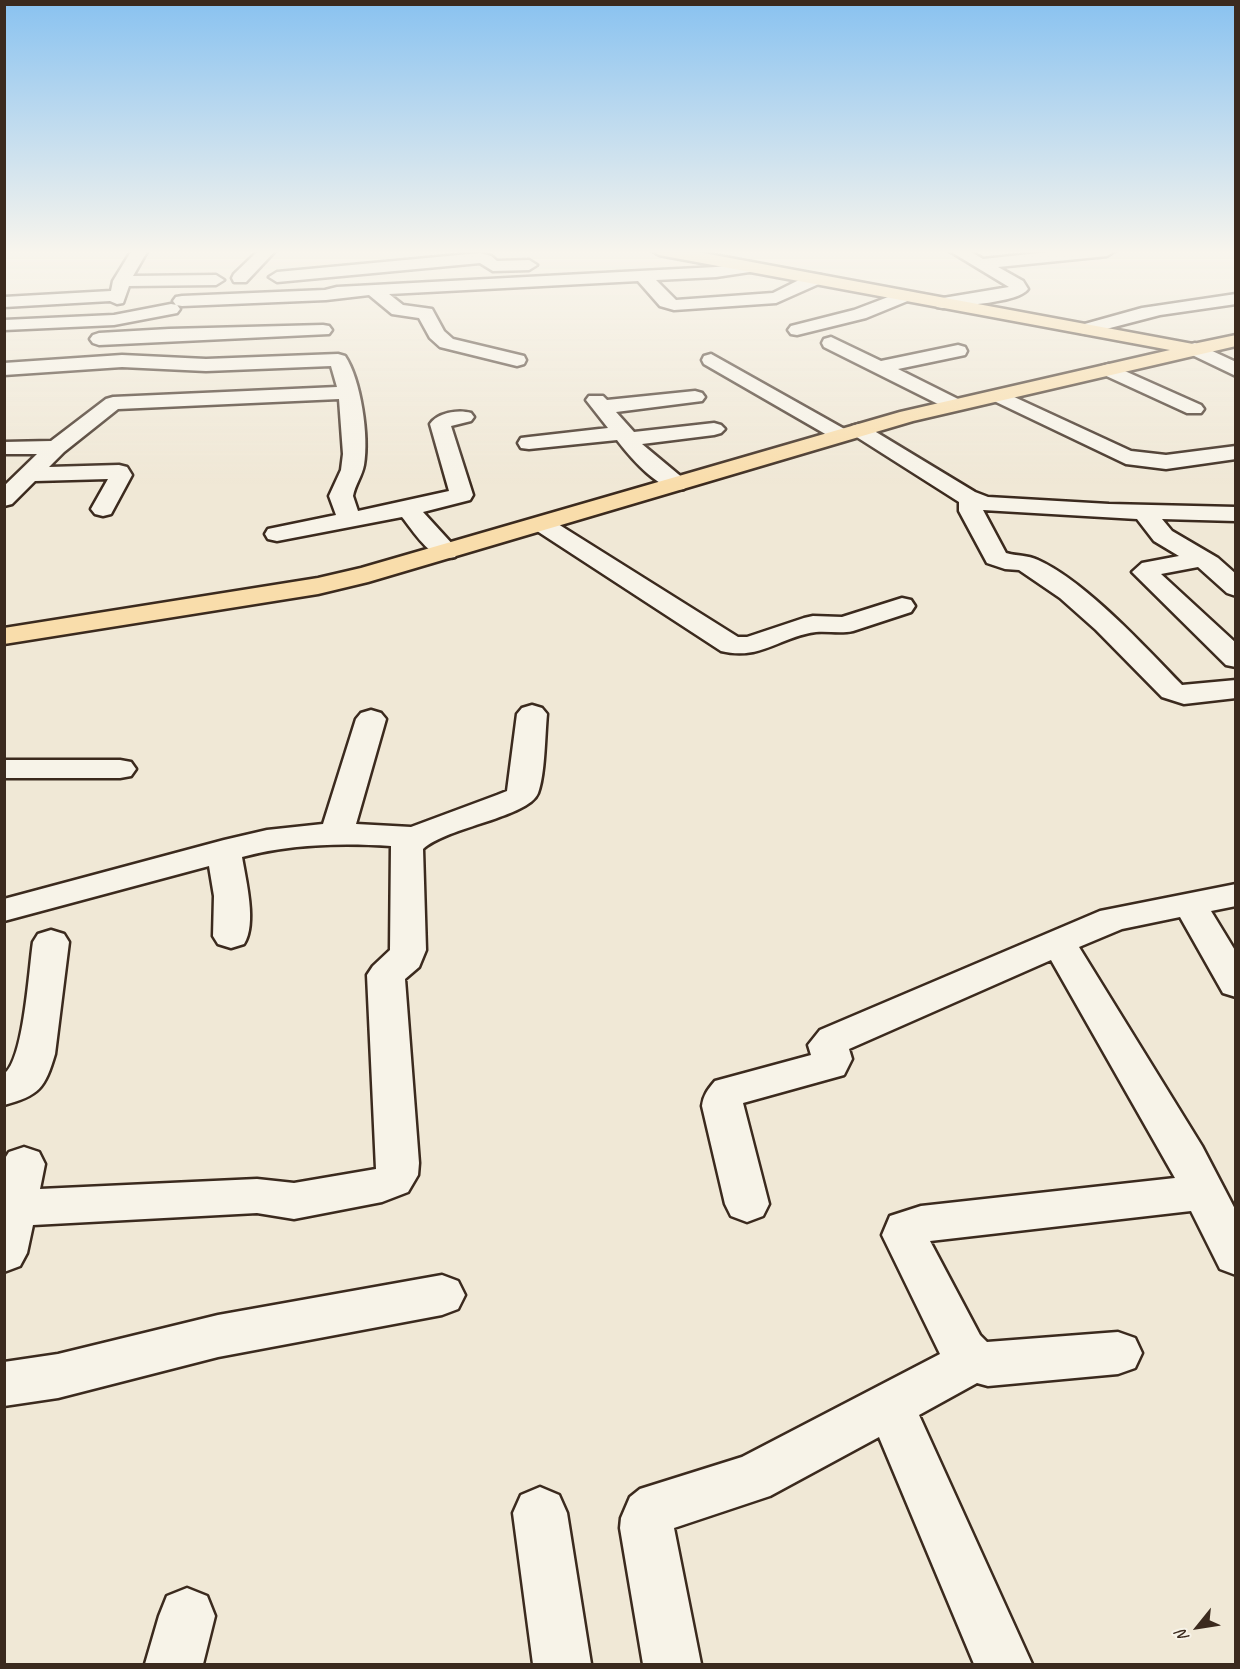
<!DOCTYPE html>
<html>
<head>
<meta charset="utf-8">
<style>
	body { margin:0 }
	#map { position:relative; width:1240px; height:1669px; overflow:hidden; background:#f0e8d6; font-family:Caveat,sans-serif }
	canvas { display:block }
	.frame { position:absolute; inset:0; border:6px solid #3b2a1e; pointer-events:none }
	.north { position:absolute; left:1168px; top:1597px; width:60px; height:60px; -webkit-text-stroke:4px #f7f3e8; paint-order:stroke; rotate:240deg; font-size:16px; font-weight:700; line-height:24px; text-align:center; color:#3b2a1e }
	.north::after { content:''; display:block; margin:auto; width:21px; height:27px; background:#3b2a1e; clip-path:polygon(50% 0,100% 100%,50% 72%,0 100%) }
</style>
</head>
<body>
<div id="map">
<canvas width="1240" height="1669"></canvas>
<div class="frame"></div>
<div class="north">N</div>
</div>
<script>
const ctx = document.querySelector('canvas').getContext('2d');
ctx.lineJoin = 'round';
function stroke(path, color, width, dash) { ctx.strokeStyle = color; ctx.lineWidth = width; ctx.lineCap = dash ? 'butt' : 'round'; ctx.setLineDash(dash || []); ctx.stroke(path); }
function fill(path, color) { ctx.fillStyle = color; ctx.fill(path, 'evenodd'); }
const minor = new Path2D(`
	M132,250H148L133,276L216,275L224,280L216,285L129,286L123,303L117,304L110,301L4,307V297L111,291L113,281Z
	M259,250H276L246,282H234L232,278L234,274Z
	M948,250H968L983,259L1067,250L1115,251L1107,256L998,267L1023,281L1028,289C1018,303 962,305 943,308L937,307L934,303L937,299L1009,287Z
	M480,253L491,256L497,261L529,260L537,265L529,270L493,271L480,263L277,282L269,277L277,272Z
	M750,263L756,265L758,268L756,271L716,277L656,280L676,300L773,293L809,275H821L823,279L821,283L776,303L674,310L660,306L638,281L389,294L403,305L432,309L444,331L453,339L524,356L526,360L524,364L517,366L440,347L430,338L419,318L392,314L369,295L326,300L182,306L176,305L173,301L176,297L182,296L325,290L337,287L716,267Z
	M904,291L910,292L913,296L910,300L866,318L797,335L791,334L788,330L791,326L854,310Z
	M1236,294V304L1160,315L1087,334L1081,333L1078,329L1081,325L1142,308Z
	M171,304L177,305L180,309L177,313L114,325L4,330V320L114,315Z
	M323,325L329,326L332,330L329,334L99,345L93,343L90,339L93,335L99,333L169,329Z
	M831,337L881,361L958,345L965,347L967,351L965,355L898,369L962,401L965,405L962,409H948L824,347L822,343L824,339Z
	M1195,343L1236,362V376L1188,353L1186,349L1188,345Z
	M338,354L345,356C361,380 369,437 364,465C362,476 355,485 353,496L358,511L449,491L430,424C437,413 458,409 471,413L474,417L471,421L451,426L473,495L470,500L423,512L455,547L458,552L455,557C432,563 415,533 402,517L277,541L268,539L265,534L268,529L336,515L329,496L341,470L343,454L339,399L118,409L64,452L49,467L119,465L127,467L132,475L111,514L103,516L95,514L91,509L108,479L35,481L12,504L4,506V486L37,454H4V442L51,441L106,399L113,397L337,387L331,366L206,371L122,367L4,375V363L122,355L206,359Z
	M711,354L848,431L852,435L848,439L841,441L834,439L704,364L702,360L704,356Z
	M1109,364L1201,405L1204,409L1201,413H1187L1102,374L1099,370L1102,366Z
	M999,390L1131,451L1166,455L1236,446V459L1166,469L1126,464L992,400L989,396L992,392Z
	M695,391L702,393L705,397L702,401L616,412L634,432L714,423L721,425L725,429L721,433L714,435L642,444L684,479L687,484L684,489C661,494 630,457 617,440L529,449L521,448L518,443L521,438L529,437L608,428L586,400L589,396H603L607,400Z
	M859,424L866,426L975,492L988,497L1109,504L1236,507V521L1162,519L1172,531L1218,558L1236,574V596L1227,593L1198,567L1161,574L1236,643V667L1226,665L1132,572L1142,563L1179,556L1154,541L1137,519L983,510L1006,553C1016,556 1028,555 1038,560C1086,582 1144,646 1182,685L1236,680V698L1184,704L1162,697L1096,630L1060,598L1019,570L1005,569L987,563L959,511V502L852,434L848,430L852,426Z
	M542,517L550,519L738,637H747L804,618L813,616L842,617L902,598L911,600L915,606L911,612L853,631C841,634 829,631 816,632C781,636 761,661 721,651L534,529L530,524L534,519Z
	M532,705L542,708L547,714C545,735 545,775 538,793C529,817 447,827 423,849L426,950L419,967L405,979L419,1163L418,1175L408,1192L382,1202L294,1219L257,1213L33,1225L27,1253L20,1266L4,1272V1160L9,1152L24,1147L39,1152L45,1164L40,1189L257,1179L294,1183L376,1169L367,975L373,966L390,950L391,846C340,843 291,844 242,857C246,881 257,924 244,944L231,948L218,944L213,936L214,896L209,866L4,921V899L224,840L267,830L323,824L356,719L361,713L371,710L381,713L386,719L356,824L411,827L497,795L507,791L517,714L522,708Z
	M4,760H120L131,762L136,769L131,776L120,778H4Z
	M1236,884V906L1211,911L1236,952V997L1223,993L1180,917L1122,929L1079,947L1202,1146L1236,1211V1275L1220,1269L1191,1211L930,1241L980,1335L987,1342L1118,1332L1135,1338L1142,1353L1135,1368L1118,1374L988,1386L977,1383L919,1415L1032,1664H974L879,1437L770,1496L674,1528L701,1664H643L620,1528L621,1518L630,1497L640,1489L742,1457L940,1354L882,1235L890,1216L921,1206L1175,1178L1051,960L849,1049L852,1059L844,1075L743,1103L769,1204L763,1216L747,1222L731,1216L725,1204L702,1106C703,1096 708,1089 715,1081L811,1055L808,1045L820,1030L1100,911Z
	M51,930L64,934L69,942L55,1054C45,1088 39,1096 4,1105V1074C24,1060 29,968 33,942L38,934Z
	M442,1275L458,1281L465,1295L458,1309L442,1315L218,1357L58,1398L4,1406V1362L58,1354L218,1315Z
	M540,1487L559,1495L567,1513L591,1664H533L513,1513L521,1495Z
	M187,1588L207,1596L215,1616L203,1664H145L159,1616L167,1596Z`);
const highway = new Path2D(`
	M651,250H687L1193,344L1236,335V346L913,421L368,582L318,594L4,644V628L318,578L361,568L900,412L1170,350L659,255Z`);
stroke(minor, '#3b2a1e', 5);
stroke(highway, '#3b2a1e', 5);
fill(minor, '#f7f3e8');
fill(highway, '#f9ddab');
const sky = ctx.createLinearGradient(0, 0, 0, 484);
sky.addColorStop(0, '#89c2f0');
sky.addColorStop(0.52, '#f8f5ed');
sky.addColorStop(1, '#f8f5ed00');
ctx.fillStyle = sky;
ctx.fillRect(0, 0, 1240, 484);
</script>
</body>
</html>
